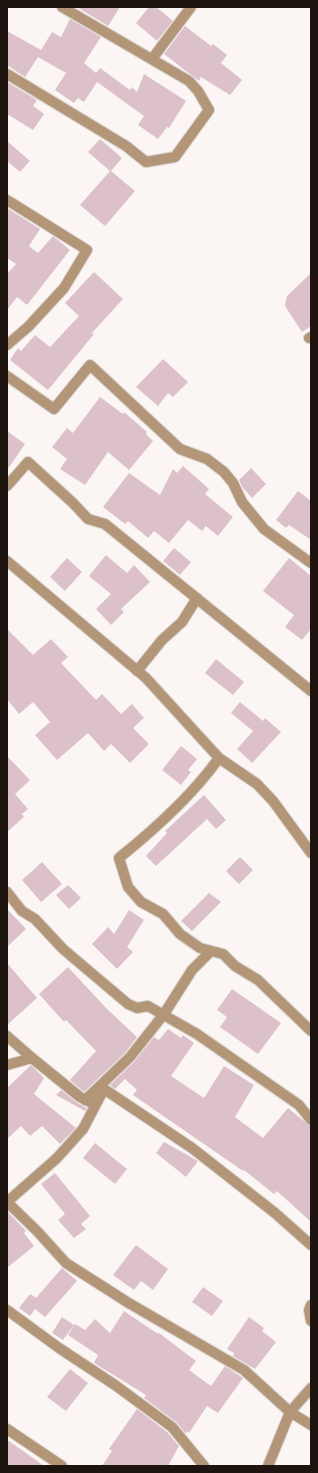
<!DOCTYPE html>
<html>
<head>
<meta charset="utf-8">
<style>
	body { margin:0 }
	#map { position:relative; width:318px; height:1473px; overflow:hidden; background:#fbf6f4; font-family:Arial,sans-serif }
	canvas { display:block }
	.frame { position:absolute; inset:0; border:8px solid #1d1410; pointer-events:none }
</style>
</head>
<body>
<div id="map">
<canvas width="318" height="1473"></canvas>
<div class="frame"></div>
</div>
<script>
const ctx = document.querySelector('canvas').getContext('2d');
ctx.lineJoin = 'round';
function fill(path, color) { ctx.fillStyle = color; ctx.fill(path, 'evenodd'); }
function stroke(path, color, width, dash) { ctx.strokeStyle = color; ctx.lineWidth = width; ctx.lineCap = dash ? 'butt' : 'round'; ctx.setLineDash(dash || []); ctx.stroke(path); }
fill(new Path2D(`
	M77,7H120L108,26Z
	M149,7H156L173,21L157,41L136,23Z
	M70,19L101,37L84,63L96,73L100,68L130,90L132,87L137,92L144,74L186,101L169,128L167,127L158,139L138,125L144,116L97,82L84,102L78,98L74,103L55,90L66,73L38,57L25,77L7,65V31L41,50L52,32L61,37Z
	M185,26L211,46L213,44L227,55L221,63L242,80L230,95L201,77L199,81L164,54Z
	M7,82L37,100L33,106L44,114L33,130L7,114Z
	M100,139L122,158L111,171L135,191L105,226L80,205L110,171L88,152Z
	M7,141L30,161L20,172L7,161Z
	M7,208L40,229L29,246L38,253L53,236L70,250L27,305L17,297L7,310V274L16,264L7,258Z
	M94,272L123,299L92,333L94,334L48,390L10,360L18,348L21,351L35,335L50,347L79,316L65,303Z
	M311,273V326L302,332L285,306L287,296Z
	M163,359L188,382L173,397L168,393L158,406L136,387Z
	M100,397L123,414L124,412L147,432L146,434L153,441L129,470L108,452L85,485L60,469L67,459L52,447L67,428L73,433Z
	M7,431L25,444L7,470Z
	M183,466L209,489L205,494L233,517L218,536L206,526L202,531L188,520L169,543L154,531L148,538L128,521L125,524L103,507L129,473L160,495L173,469L177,473Z
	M251,468L266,484L252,498L243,488L239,480Z
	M298,491L311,501V540L289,525L286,528L276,520Z
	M174,548L191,562L180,575L163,561Z
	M106,555L127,573L134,565L150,582L121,609L124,612L111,625L96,609L111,594L89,576Z
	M67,558L82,572L65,591L50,577Z
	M289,558L311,576V629L302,640L285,627L294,615L263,591Z
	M7,629L33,655L51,639L68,657L61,663L96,700L102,694L121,714L132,704L144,718L133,728L149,744L130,763L111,744L104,751L88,733L57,760L35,735L50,722L33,702L19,714L7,699Z
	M216,659L244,682L233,695L205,673Z
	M240,702L263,721L265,718L281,732L252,763L237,749L253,731L231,713Z
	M181,746L197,759L188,770L191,772L181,785L162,770Z
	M7,756L30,780L15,794L28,809L22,814L24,817L7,832Z
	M204,795L226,820L216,829L207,819L156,866L146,856L167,833L165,831Z
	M240,857L253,870L239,884L226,871Z
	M42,862L62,884L41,902L22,880Z
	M68,885L81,898L69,909L56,895Z
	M209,893L221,902L192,931L181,921Z
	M7,909L26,929L7,947Z
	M129,910L144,920L127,947L133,952L117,969L92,944L108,927L114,934Z
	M7,963L37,998L7,1025Z
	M68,967L106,1008L137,1037L125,1053L84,1092L70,1080L96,1051L66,1020L64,1022L39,994Z
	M232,989L281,1023L258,1054L220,1027L227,1017L217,1010Z
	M168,1029L181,1038L183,1035L194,1043L171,1076L204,1098L224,1066L254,1085L235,1117L263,1138L288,1108L311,1127V1222L277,1191L274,1194L244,1170L243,1171L133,1095L137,1090L125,1079L115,1089L110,1085L134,1062L154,1037L159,1040Z
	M31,1065L44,1078L34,1094L76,1128L60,1144L42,1126L30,1136L21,1126L7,1139V1088Z
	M61,1090L76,1102L87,1108L85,1111L56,1095Z
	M164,1142L198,1161L186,1177L156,1153Z
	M95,1143L127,1169L115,1184L83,1158Z
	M55,1173L90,1216L81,1224L86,1229L74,1238L58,1220L65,1214L41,1184Z
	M7,1211L26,1231L24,1233L34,1246L7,1268Z
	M136,1245L168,1269L153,1290L141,1281L134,1290L113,1275Z
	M62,1268L77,1281L45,1317L35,1309L30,1316L19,1308L30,1294L36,1298Z
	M203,1287L223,1301L212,1316L192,1302Z
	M124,1311L158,1334L159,1333L196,1361L189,1370L211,1386L225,1366L243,1378L218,1413L207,1406L189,1433L187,1431L186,1434L176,1422L144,1398L146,1395L94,1363L98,1355L68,1335L75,1324L85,1330L95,1319L110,1333Z
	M62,1317L74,1325L63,1340L52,1333Z
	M249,1317L264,1328L262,1331L276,1342L255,1369L233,1356L234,1353L227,1349Z
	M70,1369L88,1383L66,1411L47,1397Z
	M137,1409L167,1432L179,1446L168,1466H102L112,1451L109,1449Z
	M7,1440L19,1448L44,1466H7Z`), '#dcc1ca');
const minor = new Path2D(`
	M152,59L191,7
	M7,74L126,146L146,162L175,157L209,110L198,91L189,81L62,7
	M7,200L87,250L64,288L28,327L7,345
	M309,338L311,337
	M7,376L54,409L90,365L180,449L207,459L224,472L233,483L242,502L264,529L311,563
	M7,486L28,462L73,503L88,519L105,524L311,691
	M7,561L146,678L219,758L257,784L273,801L311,853
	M137,671L162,640L182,622L197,598
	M219,758C192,796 155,829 119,858L128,887L141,902L163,914L180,934L200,948L223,954L235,966L258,980L311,1031
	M7,892L22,911L35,919L63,949L128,1004L137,1008L148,1006L197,1034L299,1105L311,1120
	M7,1036L32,1058
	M7,1065L32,1058L80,1097L90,1102
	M85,1100L130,1057L164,1014L192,970L210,952
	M7,1202L57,1158L83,1129L104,1089L192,1148L275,1213L311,1245
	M7,1202L37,1231L66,1263L127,1302L244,1370L290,1412L311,1425
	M311,1305L309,1310L311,1321
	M7,1310L59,1348L115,1385L172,1427L204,1466
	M7,1429L62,1466
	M268,1466L290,1412L311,1388`);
stroke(minor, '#d7d2d0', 12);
stroke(minor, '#b39677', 10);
</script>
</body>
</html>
